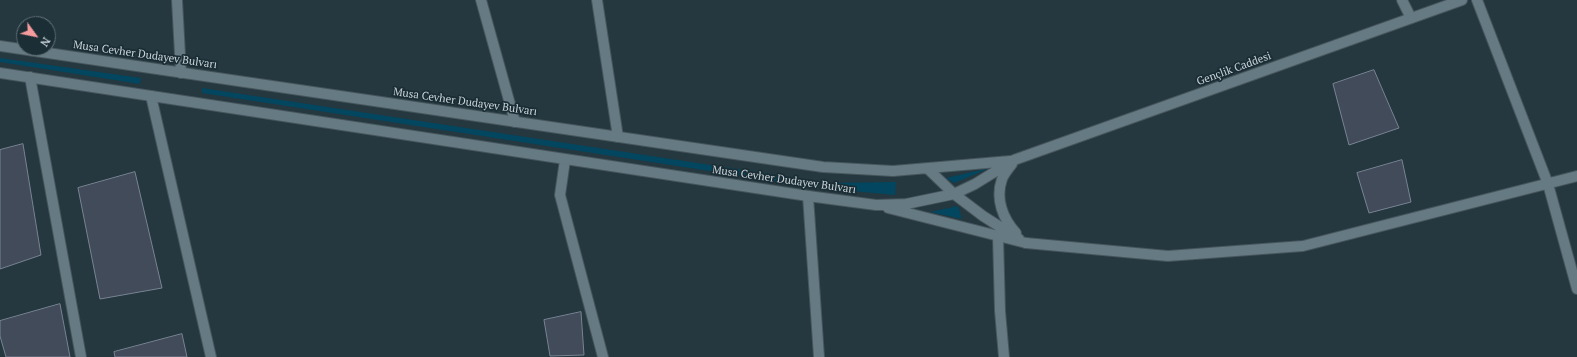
<!DOCTYPE html>
<html>
<head>
<meta charset="utf-8">
<style>
	body { margin:0 }
	#map { position:relative; width:1577px; height:357px; overflow:hidden; background:#25373f; font-family:"PT Serif",serif }
	canvas { display:block }
	.north { position:absolute; left:16px; top:16px; width:40px; height:40px; box-sizing:border-box; background:#1b2d35; border:1px solid #617077; border-radius:50%; rotate:123deg; font-size:11px; font-weight:700; line-height:16px; text-align:center; color:#cad5da }
	.north::after { content:''; display:block; margin:auto; width:14px; height:18px; background:#f59b9e; clip-path:polygon(50% 0,100% 100%,50% 72%,0 100%) }
</style>
</head>
<body>
<div id="map">
<canvas width="1577" height="357"></canvas>
<div class="north">N</div>
</div>
<script>
const ctx = document.querySelector('canvas').getContext('2d');
ctx.lineJoin = 'round';
function fill(path, color) { ctx.fillStyle = color; ctx.fill(path, 'evenodd'); }
function stroke(path, color, width, dash) { ctx.strokeStyle = color; ctx.lineWidth = width; ctx.lineCap = dash ? 'butt' : 'round'; ctx.setLineDash(dash || []); ctx.stroke(path); }
function write(font, color, halo, rows, align = 'center') {
  ctx.font = font + ' "PT Serif",serif'; ctx.lineWidth = 3.5; ctx.setLineDash([]); ctx.textBaseline = 'middle'; ctx.strokeStyle = halo; ctx.fillStyle = color; for (const [text, x, y, turn = 0] of rows) {
    ctx.save(); ctx.translate(x, y); ctx.rotate((+turn || 0) * Math.PI / 180); ctx.textAlign = isNaN(turn) ? turn : align; if (halo) ctx.strokeText(text, 0, 0); ctx.fillText(text, 0, 0); ctx.restore();
  }
}
fill(new Path2D(`
	M0,58L141,78L140,84L0,62Z
	M202,88L790,177L788,183L202,93Z
	M990,168L954,183L946,178Z
	M896,182L895,195L831,189L830,183Z
	M958,206L962,219L930,212Z`), '#02475f');
const building = new Path2D(`
	M1374,70L1399,128L1349,145L1333,84Z
	M23,144L41,255L0,269V150Z
	M1402,160L1411,202L1369,213L1357,173Z
	M135,172L162,288L100,299L78,188Z
	M60,304L70,357H6L0,336V321Z
	M581,312L584,355L550,356L544,320Z
	M182,334L187,357H115L114,352Z`);
fill(building, '#414b5a');
stroke(building, '#798393', 1);
const street = new Path2D(`
	M177,0L181,73
	M481,0L515,122
	M597,0L618,137
	M1402,0L1411,18
	M1477,0L1548,184L1577,289
	M30,77L81,357
	M151,96L211,357
	M565,160L560,195L603,357
	M808,196L819,357
	M998,236L1000,311L1004,357
	M1026,243L1168,256L1303,246L1577,176`);
const secondary = new Path2D(`
	M0,46L823,167L893,171L1010,161
	M0,73L808,196L876,205L906,204L954,194L975,184L1014,160L1462,0
	M1012,164C1008,169 1004,174 1002,179C995,199 1003,219 1016,233
	M928,169L954,194L983,216L1019,239
	M888,208L1026,243`);
stroke(street, '#46555c', 12);
stroke(secondary, '#46555c', 12);
stroke(street, '#667a83', 10);
stroke(secondary, '#667a83', 10);
write('11px', '#cad5da', '#1b2d35', [
	["Musa Cevher Dudayev Bulvarı",145,55,8],
	["Gençlik Caddesi",1234,69,-20],
	["Musa Cevher Dudayev Bulvarı",465,102,8],
	["Musa Cevher Dudayev Bulvarı",784,180,8]
]);
</script>
</body>
</html>
